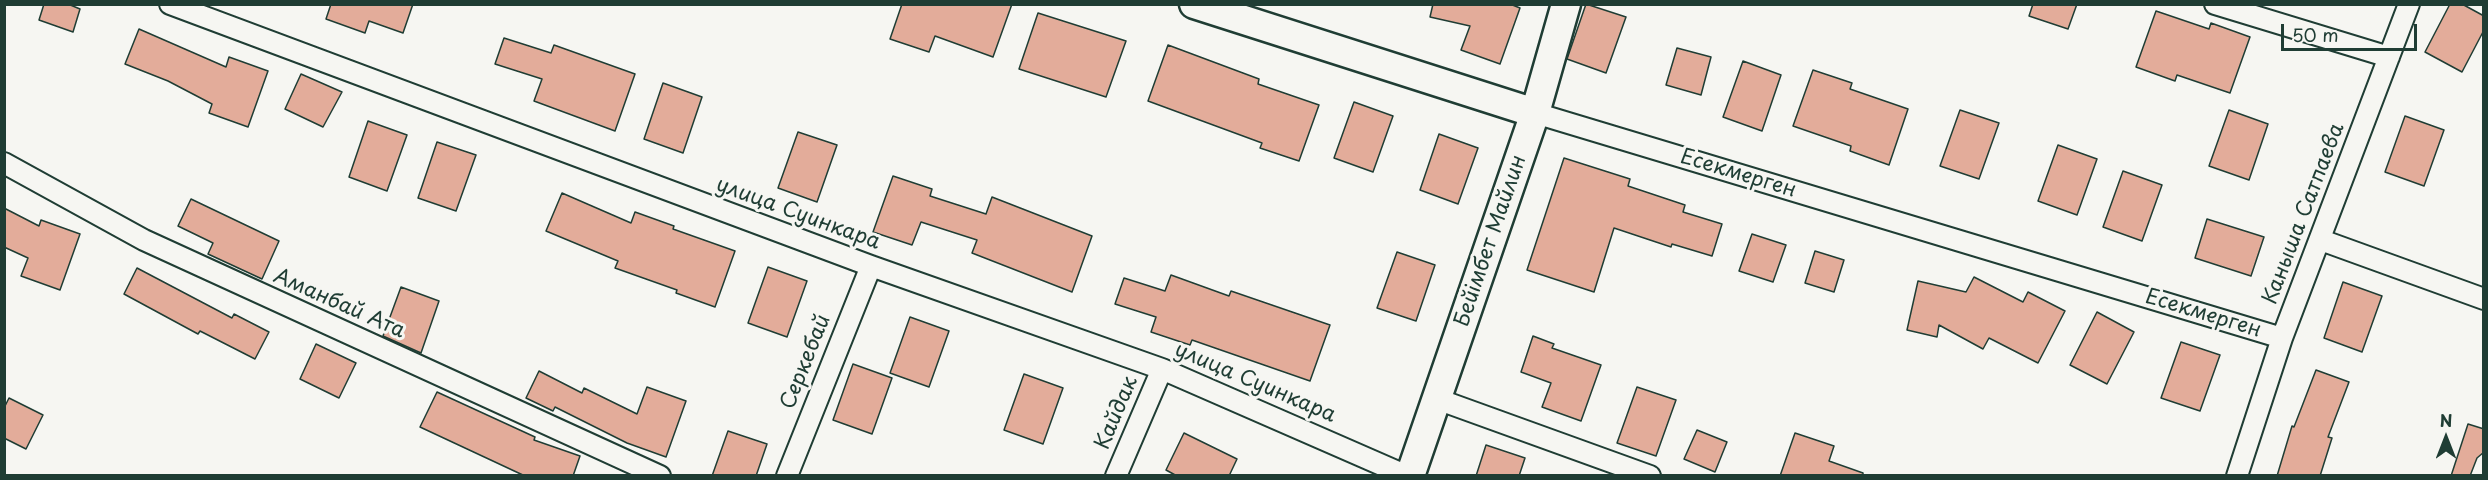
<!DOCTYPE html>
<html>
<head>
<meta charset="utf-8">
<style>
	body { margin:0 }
	#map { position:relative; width:2488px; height:480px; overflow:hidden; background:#f6f6f2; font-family:"Playpen Sans",sans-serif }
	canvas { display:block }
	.frame { position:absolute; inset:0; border:6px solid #1f3d34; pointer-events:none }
	.north { position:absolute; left:2416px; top:408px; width:60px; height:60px; -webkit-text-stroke:4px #f6f6f2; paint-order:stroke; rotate:0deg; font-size:16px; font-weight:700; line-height:24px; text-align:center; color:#1f3d34 }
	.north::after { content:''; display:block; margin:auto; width:21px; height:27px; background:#1f3d34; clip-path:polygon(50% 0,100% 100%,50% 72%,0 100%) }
	.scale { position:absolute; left:2281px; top:24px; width:136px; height:27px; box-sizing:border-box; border:3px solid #1f3d34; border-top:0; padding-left:8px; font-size:18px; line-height:21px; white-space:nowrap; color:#1f3d34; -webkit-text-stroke:4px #f6f6f2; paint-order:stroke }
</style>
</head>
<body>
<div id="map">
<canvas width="2488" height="480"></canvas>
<div class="frame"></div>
<div class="north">N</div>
<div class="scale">50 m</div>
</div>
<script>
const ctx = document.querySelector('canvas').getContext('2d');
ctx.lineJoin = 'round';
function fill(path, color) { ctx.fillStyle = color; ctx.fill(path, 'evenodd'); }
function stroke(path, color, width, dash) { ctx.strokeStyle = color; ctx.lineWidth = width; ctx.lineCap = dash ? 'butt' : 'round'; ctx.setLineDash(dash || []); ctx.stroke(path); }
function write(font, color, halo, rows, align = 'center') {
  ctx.font = font + ' "Playpen Sans",sans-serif'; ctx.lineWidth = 6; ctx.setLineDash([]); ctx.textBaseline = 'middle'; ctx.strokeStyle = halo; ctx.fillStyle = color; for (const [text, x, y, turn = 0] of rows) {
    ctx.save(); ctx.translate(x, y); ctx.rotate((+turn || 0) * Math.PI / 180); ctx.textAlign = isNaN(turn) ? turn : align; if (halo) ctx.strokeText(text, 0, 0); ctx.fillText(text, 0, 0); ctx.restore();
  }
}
const building = new Path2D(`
	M44,4H68L80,9L73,32L39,20Z
	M331,4H413L403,33L369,21L365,33L326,19Z
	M902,4H1012L993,57L935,36L929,52L890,39Z
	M1433,4H1510L1520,8L1500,64L1461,50L1470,26L1430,17Z
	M1586,4L1626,17L1606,73L1567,59Z
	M2033,4H2077L2068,29L2029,16Z
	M2450,4H2462L2484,16V30L2462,72L2425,52Z
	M2156,11L2209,29L2211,23L2250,37L2230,93L2177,75L2175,81L2136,67Z
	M1038,13L1126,41L1106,97L1019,69Z
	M139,29L226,67L229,57L268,71L248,127L209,113L212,104L168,81L125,64Z
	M504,38L551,53L554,45L635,74L615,131L534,101L542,79L495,64Z
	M1168,45L1259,79L1258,84L1319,105L1299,161L1260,148L1262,143L1148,101Z
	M1677,48L1711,57L1701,95L1666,85Z
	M1743,61L1781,75L1762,131L1723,117Z
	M1813,70L1852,83L1850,89L1908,109L1889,165L1850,151L1851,146L1793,126Z
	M301,74L342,92L323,127L285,109Z
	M663,83L702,97L683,153L644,139Z
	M1354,102L1393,116L1373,172L1334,158Z
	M1960,110L1999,123L1979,179L1940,166Z
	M2229,110L2268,124L2249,180L2209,166Z
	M2405,116L2444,130L2424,186L2385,172Z
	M368,121L407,135L387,191L349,177Z
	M798,132L837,145L817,202L778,188Z
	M1439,134L1478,148L1458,204L1420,190Z
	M437,142L476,155L456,211L418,198Z
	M2058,145L2097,159L2077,215L2038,201Z
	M1564,158L1630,179L1628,186L1685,205L1683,212L1722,224L1712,256L1672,244L1671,247L1614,228L1594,292L1527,270Z
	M2123,171L2162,185L2142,241L2103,227Z
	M893,176L932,189L930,196L986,214L992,197L1092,236L1072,292L972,253L977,240L921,222L912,245L873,232Z
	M562,193L631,223L635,212L674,226L673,229L735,251L715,307L676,293L677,290L615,268L618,261L546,231Z
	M191,199L279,241L262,279L208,254L213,243L178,226Z
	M4,208L39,226L41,220L80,234L60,290L21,276L28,258L4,247Z
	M2207,219L2264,237L2251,276L2195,258Z
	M1752,234L1786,245L1773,282L1739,271Z
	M1815,251L1844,260L1834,292L1805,283Z
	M1397,252L1435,265L1416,321L1377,308Z
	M768,267L807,281L787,337L748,323Z
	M137,268L232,318L234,314L269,332L255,359L200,331L198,334L124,294Z
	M1171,275L1229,296L1231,291L1330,325L1310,381L1192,340L1190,345L1151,332L1156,317L1115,304L1124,278L1165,291Z
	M1974,277L2023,302L2028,292L2065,311L2038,363L1989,338L1983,349L1939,325L1937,337L1907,330L1918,281L1966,292Z
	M2343,282L2382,296L2362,352L2324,338Z
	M401,287L439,301L421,353L383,336Z
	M2097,312L2134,332L2107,384L2070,365Z
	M910,317L949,331L929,387L890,373Z
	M1533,336L1554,344L1552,348L1601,365L1581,421L1542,407L1551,383L1521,372Z
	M2181,342L2220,355L2200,411L2161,398Z
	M316,344L356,363L339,398L300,379Z
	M853,364L892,378L872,434L833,420Z
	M2316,370L2349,382L2328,437L2332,438L2320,476H2277L2292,426L2294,427Z
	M539,371L582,393L584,388L637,414L647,387L686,401L666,457L627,443L555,407L553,411L526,398Z
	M1024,374L1063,388L1043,444L1004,430Z
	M1637,387L1676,400L1656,456L1617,443Z
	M437,392L535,437L534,440L580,456L573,476H525L420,427Z
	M9,398L43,415L26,449L4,438V408Z
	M2468,424L2484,429V452L2477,458L2470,476H2451Z
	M1697,430L1727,442L1715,472L1684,459Z
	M728,431L767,444L756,476H712Z
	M1184,433L1237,459L1229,476H1177L1166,470Z
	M1795,433L1834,446L1829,461L1863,473V476H1780Z
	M1486,445L1525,458L1519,476H1476Z`);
fill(building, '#e3ac9a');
stroke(building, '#1f3d34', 1.5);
const street = new Path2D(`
	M170,4L871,266L1162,369L1407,476
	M2215,4L2389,57
	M1535,113L2282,338
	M4,163L144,240L660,476
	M2321,240L2484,299
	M1437,399L1650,476
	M787,476L871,266
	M1116,476L1162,369
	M2237,476L2282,338L2409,4`);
const secondary = new Path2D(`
	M1194,4L1535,113
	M1410,476L1535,113L1566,4`);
stroke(street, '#1f3d34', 24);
stroke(secondary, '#1f3d34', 33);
stroke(street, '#f6f6f2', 20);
stroke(secondary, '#f6f6f2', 28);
write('21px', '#1f3d34', '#f6f6f2', [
	["Eсекмерген",1738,174,17],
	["улица Суинкара",798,214,20],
	["Каныша Сатпаева",2304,214,-69],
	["Бейімбет Майлин",1491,241,-71],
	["Аманбай Ата",339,304,24],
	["Eсекмерген",2203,314,17],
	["Серкебай",806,362,-68],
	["улица Суинкара",1255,383,23],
	["Кайдак",1117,413,-67]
]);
</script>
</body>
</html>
